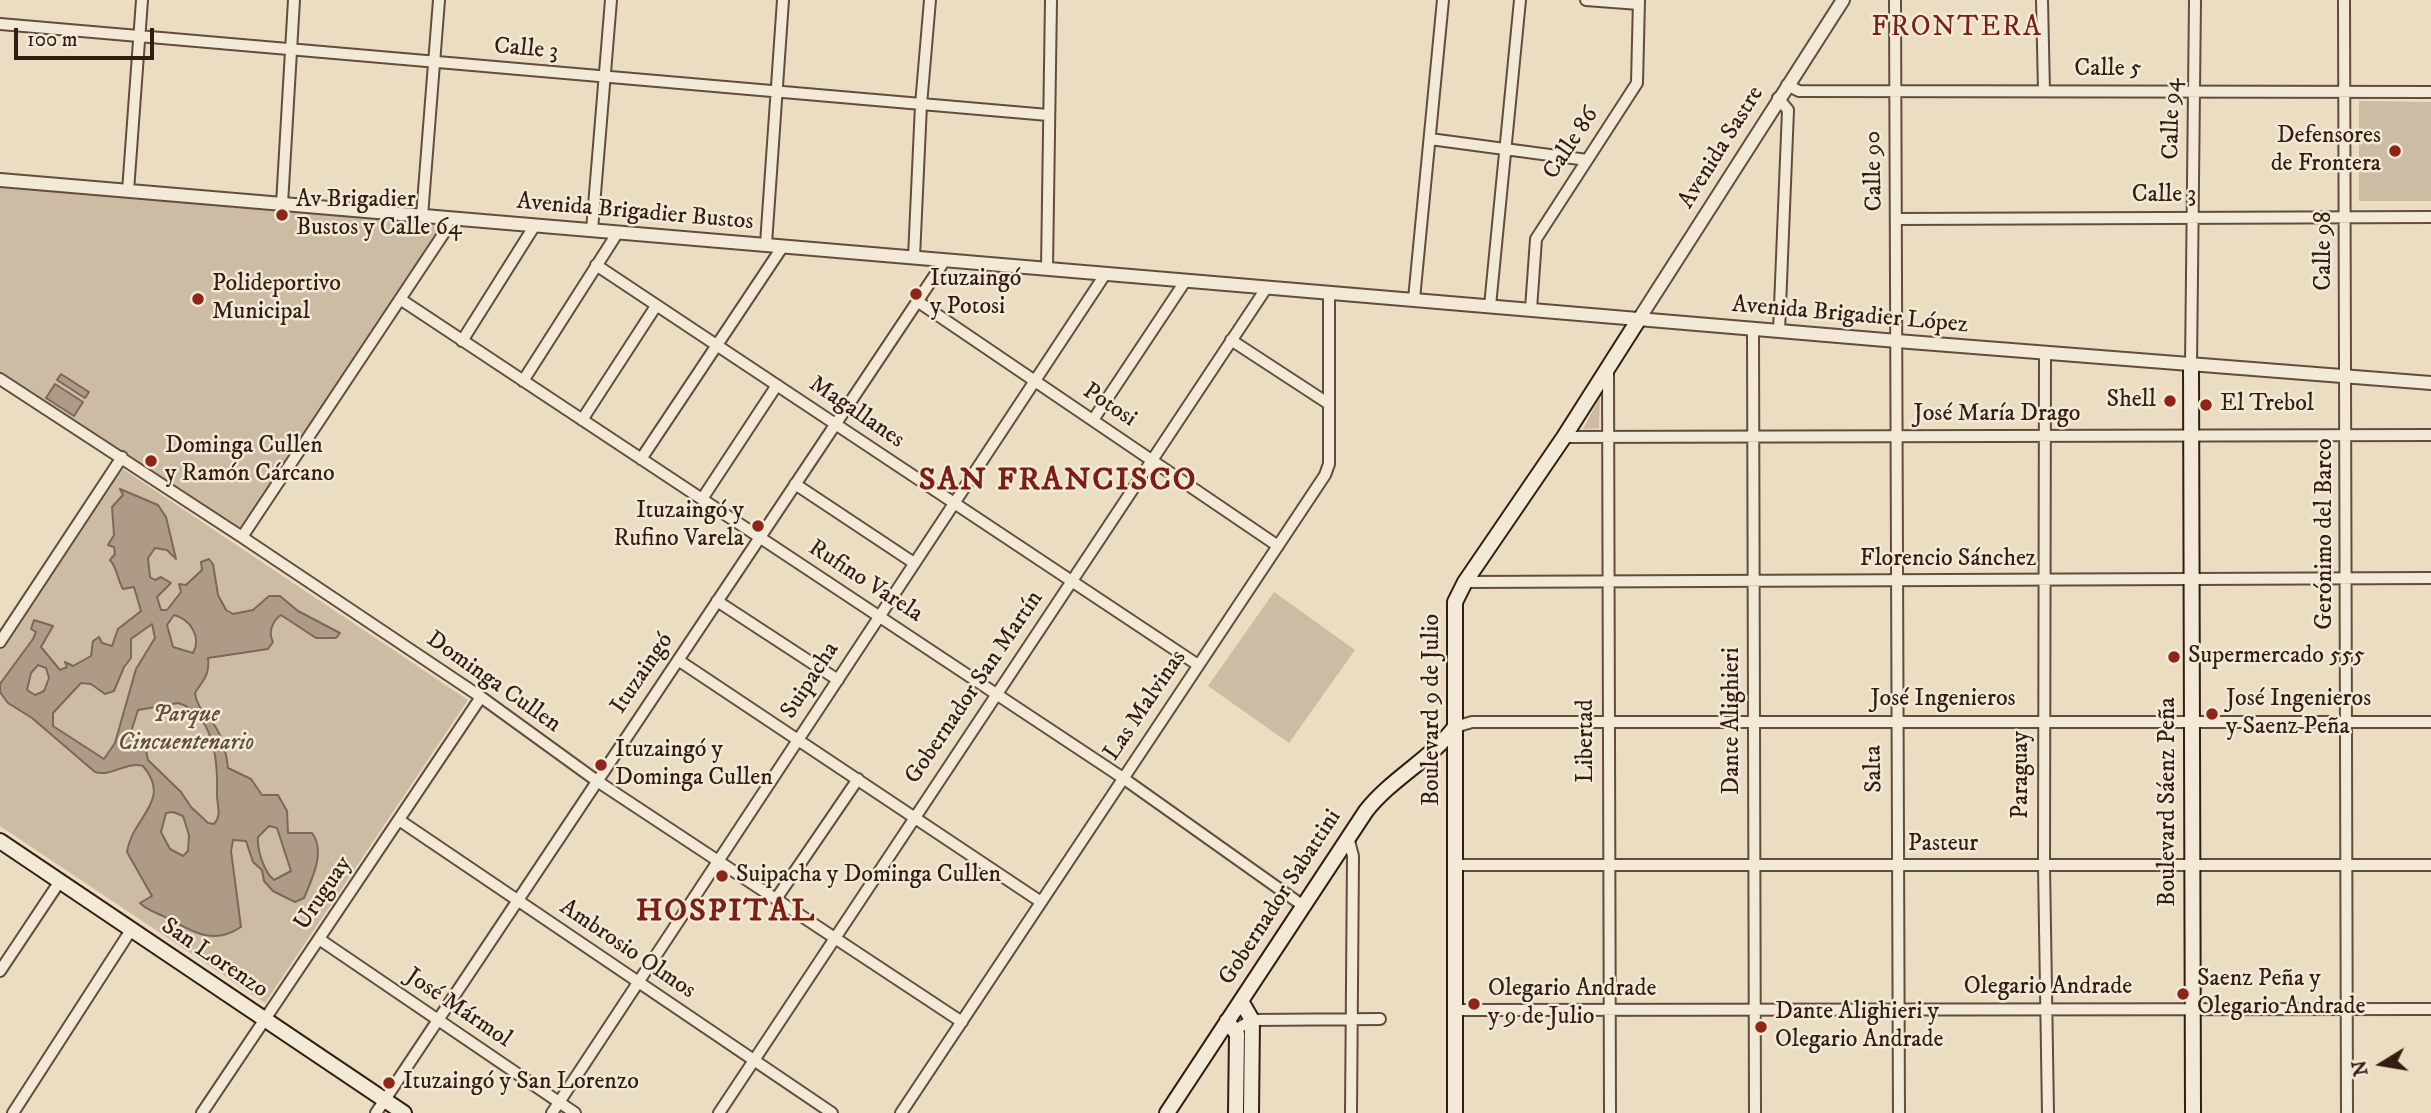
<!DOCTYPE html>
<html>
<head>
<meta charset="utf-8">
<style>
	body { margin:0 }
	#map { position:relative; width:2431px; height:1113px; overflow:hidden; background:#ebddc1; font-family:"IM FELL DW Pica",serif }
	canvas { display:block }
	.north { position:absolute; left:2347px; top:1029px; width:70px; height:70px; -webkit-text-stroke:5px #f2e9d7; paint-order:stroke; rotate:259deg; font-size:19px; font-weight:700; line-height:28px; text-align:center; color:#341c12 }
	.north::after { content:''; display:block; margin:auto; width:24px; height:32px; background:#341c12; clip-path:polygon(50% 0,100% 100%,50% 72%,0 100%) }
	.scale { position:absolute; left:14px; top:28px; width:140px; height:32px; box-sizing:border-box; border:4px solid #341c12; border-top:0; padding-left:9px; font-size:21px; line-height:24px; white-space:nowrap; color:#341c12; -webkit-text-stroke:5px #f2e9d7; paint-order:stroke }
</style>
</head>
<body>
<div id="map">
<canvas width="2431" height="1113"></canvas>
<div class="north">N</div>
<div class="scale">100 m</div>
</div>
<script>
const ctx = document.querySelector('canvas').getContext('2d');
ctx.lineJoin = 'round';
function fill(path, color) { ctx.fillStyle = color; ctx.fill(path, 'evenodd'); }
function stroke(path, color, width, dash) { ctx.strokeStyle = color; ctx.lineWidth = width; ctx.lineCap = dash ? 'butt' : 'round'; ctx.setLineDash(dash || []); ctx.stroke(path); }
function write(font, color, halo, rows, align = 'center') {
  ctx.font = font + ' "IM FELL DW Pica",serif'; ctx.lineWidth = 5; ctx.setLineDash([]); ctx.textBaseline = 'middle'; ctx.strokeStyle = halo; ctx.fillStyle = color; for (const [text, x, y, turn = 0] of rows) {
    ctx.save(); ctx.translate(x, y); ctx.rotate((+turn || 0) * Math.PI / 180); ctx.textAlign = isNaN(turn) ? turn : align; if (halo) ctx.strokeText(text, 0, 0); ctx.fillText(text, 0, 0); ctx.restore();
  }
}
fill(new Path2D(`
	M2359,101L2431,102V201H2359Z
	M0,180L449,218L242,537L0,379Z
	M1600,397L1599,428L1583,429Z
	M123,469L468,700L265,1003L0,826V650L118,472Z
	M1274,592L1355,650L1289,743L1208,686Z`), '#ccbca3');
const water = new Path2D(`
	M61,374L89,392L85,398L57,380Z
	M55,384L83,402L74,416L46,398Z
	M120,489L158,505L166,517L176,559L167,550L155,548L148,558L150,577L155,580L161,577L171,583L157,597L161,610H167L181,592L179,584L186,585L202,570L201,562L209,559L213,564L218,595L226,610L233,614L253,610L269,596H280L298,611L340,633L336,638H316L281,615C272,621 268,633 273,642L268,649L208,658C210,675 203,680 195,693C197,709 207,714 215,726C222,736 227,756 228,768L251,779L262,795H278L287,811L288,833H312C326,851 312,879 304,898L295,902L273,891L264,881L262,870L253,862L246,841L233,840L231,851L241,927C214,945 195,933 169,919C159,913 149,912 140,903L152,896L127,852C132,817 173,801 143,766C126,761 113,777 95,772L32,718L8,703L0,692V684L33,639L36,632L31,629L34,620L53,626L41,647L60,670L67,667L65,662L73,666L91,656L93,641L99,637L102,643L112,646L118,629L141,611L134,587L123,589C117,579 118,569 110,560L115,554L114,547L108,545L114,535L112,507L123,495ZM174,615C190,619 202,637 193,653L173,647L167,625ZM152,624L155,638L136,669L115,743L104,759L53,726V713L81,683L91,684L105,694L114,691L124,667L131,658V639ZM38,665L46,668L49,678L44,691L35,695L27,690L31,673ZM178,703C214,713 218,762 217,792C216,804 223,814 214,824L208,823L191,807L181,792L148,760L145,746L130,735L138,710ZM173,812L183,816L189,835L188,851L183,856L170,849L161,832L166,813ZM269,826L277,828L291,871L274,880C264,872 257,850 258,837Z`);
fill(water, '#ad9b86');
stroke(water, '#7d6858', 2);
const minor = new Path2D(`
	M1586,0L1639,4
	M1895,0L1899,1113
	M2042,0L2044,91
	M2344,0L2347,1113
	M0,24L1048,115
	M1787,85L1799,91L2431,92
	M1778,98L1788,110L1779,331
	M1430,139L1587,160
	M128,191L142,0
	M282,204L294,0
	M422,216L439,0
	M1896,219L2431,217
	M592,230L611,0
	M766,244L783,0
	M914,257L921,105L930,0
	M596,265L1198,665
	M1047,268L1051,0
	M400,299L1123,778L1302,905
	M1414,299L1443,0
	M917,301L1278,546
	M1490,306L1520,0
	M1531,309L1536,239L1637,83L1639,0
	M1753,329L1755,1113
	M1231,340L1329,404
	M462,341L535,225
	M2045,353L2044,866L2048,1113
	M2191,365L2195,0
	M1608,369L1610,1113
	M0,379L242,537L481,697L597,781L962,1022
	M523,381L618,232
	M582,420L656,306
	M1093,420L1186,280
	M1564,437L2431,435
	M641,459L783,246
	M795,484L914,563
	M702,499L777,385
	M242,537L444,233L449,218
	M1465,582L2431,578
	M717,601L838,680
	M0,642L122,457
	M678,660L1041,902
	M1455,727L1472,722H2431
	M399,820L832,1113
	M1348,837L1353,856L1351,1113
	M1456,865H2431
	M776,899L858,779
	M319,939L575,1113
	M0,971L60,881
	M1454,1010L2431,1009
	M1235,1030L1252,1020L1380,1019
	M13,1113L131,930
	M202,1113L481,697
	M376,1113L945,260
	M552,1113L1106,273
	M719,1113L1267,287
	M901,1113L1325,475L1329,464V292`);
const tertiary = new Path2D(`
	M0,180L1897,341L2431,383
	M1639,319L1843,0`);
const secondary = new Path2D(`
	M2191,365L2193,1113
	M0,841L404,1113
	M1241,1001L1252,1020L1251,1113
	M1227,1021L1237,1034L1236,1113
	M1167,1113L1366,811C1392,778 1430,760 1455,727
	M1455,1113V602L1465,582L1564,437L1639,319`);
stroke(minor, '#624c3e', 14);
stroke(tertiary, '#624c3e', 16);
stroke(secondary, '#341c12', 18);
stroke(minor, '#f2e9d7', 10);
stroke(tertiary, '#f2e9d7', 12);
stroke(secondary, '#f2e9d7', 14);
for (const [x, y, r, color] of [
	[2395,151,7,"#8f2418"],
	[282,215,7,"#8f2418"],
	[916,294,7,"#8f2418"],
	[198,299,7,"#8f2418"],
	[2170,401,7,"#8f2418"],
	[2206,405,7,"#8f2418"],
	[151,461,7,"#8f2418"],
	[758,526,7,"#8f2418"],
	[2174,657,7,"#8f2418"],
	[2212,714,7,"#8f2418"],
	[601,765,7,"#8f2418"],
	[722,876,7,"#8f2418"],
	[2183,994,7,"#8f2418"],
	[1474,1004,7,"#8f2418"],
	[1761,1027,7,"#8f2418"],
	[389,1083,7,"#8f2418"]
]) { const dot = new Path2D(); dot.arc(x, y, r, 0, 2 * Math.PI); ctx.fillStyle = color; ctx.fill(dot); stroke(dot, '#f2e9d7', 2.5); }
write('24px', '#341c12', '#f2e9d7', [
	["Calle 3",526,50,5],
	["Calle 5",2108,70],
	["Calle 94",2173,119,-89],
	["Calle 86",1572,144,-57],
	["Avenida Sastre",1722,148,-58],
	["Calle 90",1875,171,-91],
	["Calle 3",2164,196],
	["Avenida Brigadier Bustos",635,213,5],
	["Calle 98",2325,251,-90],
	["Avenida Brigadier López",1850,316,5],
	["Potosi",1109,406,34],
	["Magallanes",856,413,34],
	["José María Drago",1997,415],
	["Gerónimo del Barco",2326,534,-90],
	["Florencio Sánchez",1948,560],
	["Rufino Varela",865,582,33],
	["Ituzaingó",643,674,-56],
	["Suipacha",811,681,-57],
	["Dominga Cullen",493,683,35],
	["Gobernador San Martín",975,688,-56],
	["José Ingenieros",1943,700],
	["Las Malvinas",1146,706,-56],
	["Boulevard 9 de Julio",1433,710,-90],
	["Dante Alighieri",1733,721,-90],
	["Libertad",1587,741,-90],
	["Salta",1875,769,-91],
	["Paraguay",2022,775,-90],
	["Boulevard Sáenz Peña",2169,802,-90],
	["Pasteur",1943,845],
	["Uruguay",324,894,-56],
	["Gobernador Sabattini",1281,898,-57],
	["Ambrosio Olmos",627,950,34],
	["San Lorenzo",214,959,34],
	["Olegario Andrade",2048,988],
	["José Mármol",458,1009,34]
]);
write('24px', '#341c12', '#f2e9d7', [
	["Defensores",2381,137,"right"],
	["de Frontera",2381,165,"right"],
	["Av Brigadier",296,201],
	["Bustos y Calle 64",296,229],
	["Ituzaingó",930,280],
	["y Potosi",930,308],
	["Polideportivo",212,285],
	["Municipal",212,313],
	["Shell",2156,401,"right"],
	["El Trebol",2220,405],
	["Dominga Cullen",165,447],
	["y Ramón Cárcano",165,475],
	["Ituzaingó y",744,512,"right"],
	["Rufino Varela",744,540,"right"],
	["Supermercado 555",2188,657],
	["José Ingenieros",2226,700],
	["y Saenz Peña",2226,728],
	["Ituzaingó y",615,751],
	["Dominga Cullen",615,779],
	["Suipacha y Dominga Cullen",736,876],
	["Saenz Peña y",2197,980],
	["Olegario Andrade",2197,1008],
	["Olegario Andrade",1488,990],
	["y 9 de Julio",1488,1018],
	["Dante Alighieri y",1775,1013],
	["Olegario Andrade",1775,1041],
	["Ituzaingó y San Lorenzo",403,1083]
], 'left');
write('italic 24px', '#624c3e', '#f2e9d7', [
	["Parque",186,716],
	["Cincuentenario",186,744]
]);
ctx.letterSpacing = '2px';
write('28px', '#7a1f14', '#f2e9d7', [
	["FRONTERA",1957,29]
]);
ctx.letterSpacing = '0px';
ctx.letterSpacing = '2px';
write('bold 32px', '#7a1f14', '#f2e9d7', [
	["SAN FRANCISCO",1058,482],
	["HOSPITAL",726,913]
]);
ctx.letterSpacing = '0px';
</script>
</body>
</html>
